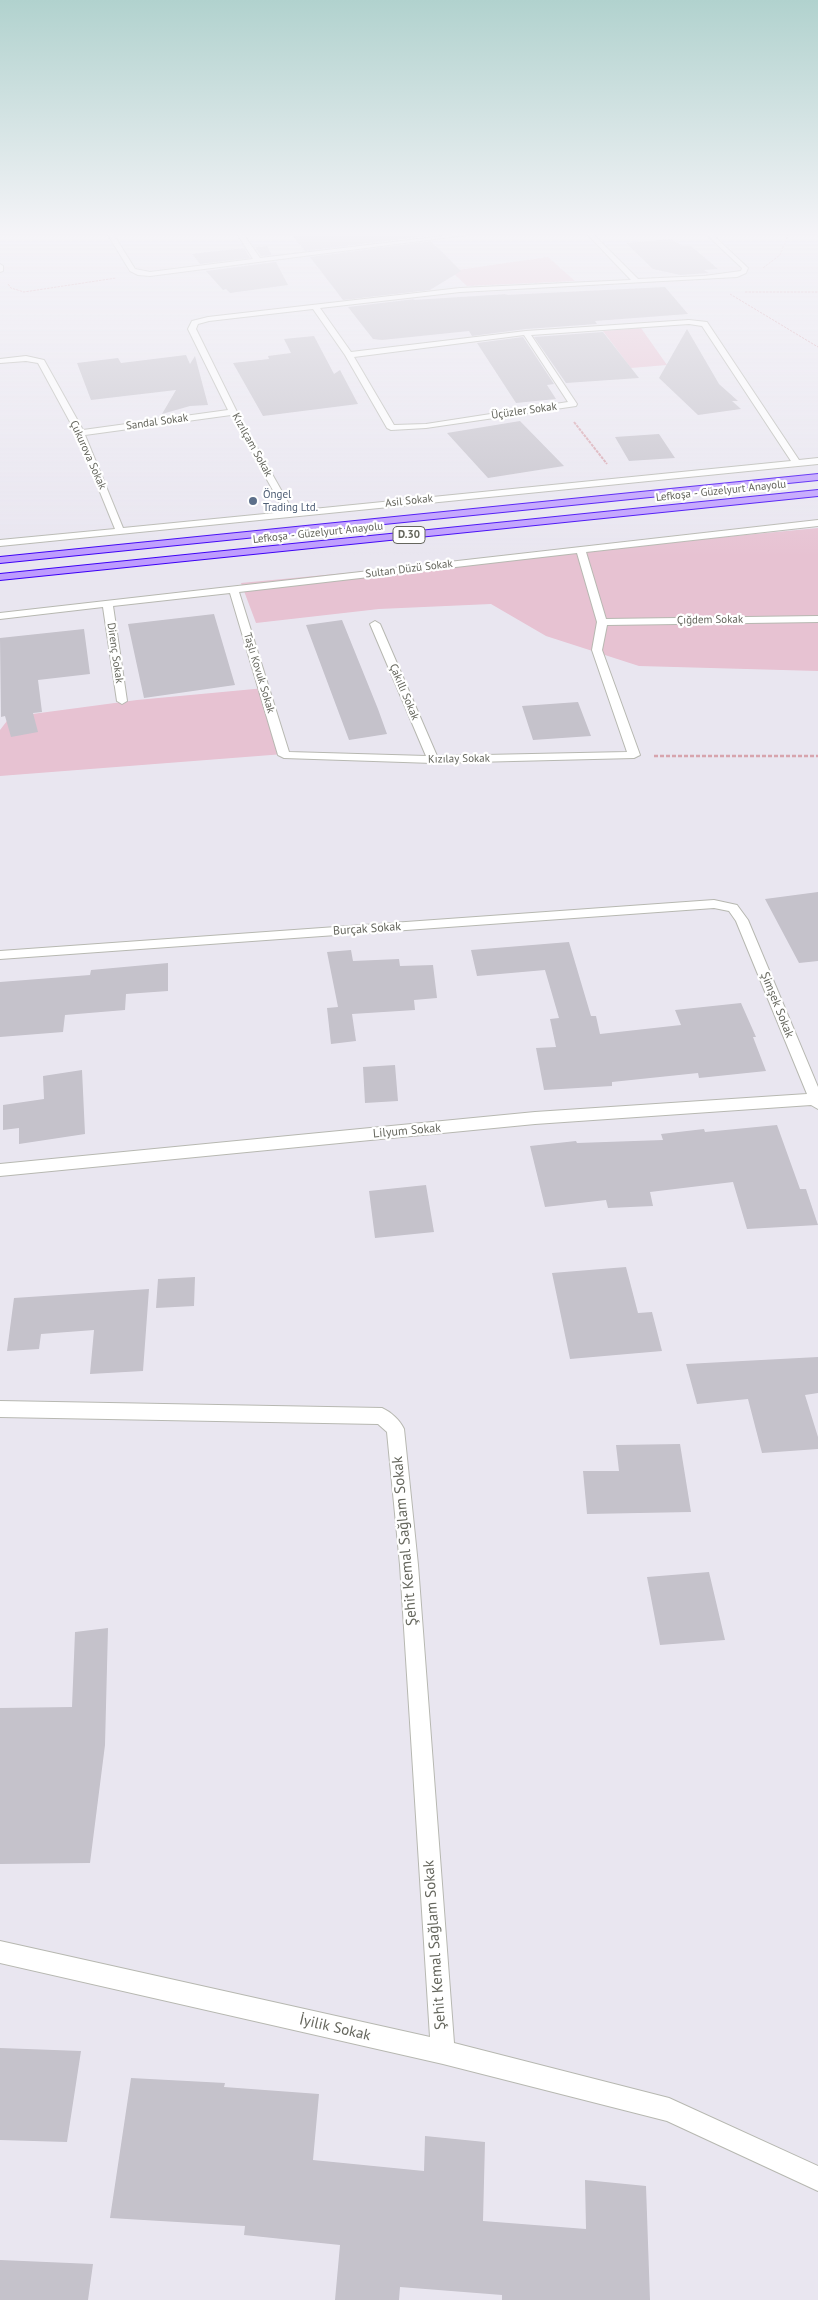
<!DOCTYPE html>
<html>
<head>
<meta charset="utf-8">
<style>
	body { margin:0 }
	canvas { display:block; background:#e9e6f0 }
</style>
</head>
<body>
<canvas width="818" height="2300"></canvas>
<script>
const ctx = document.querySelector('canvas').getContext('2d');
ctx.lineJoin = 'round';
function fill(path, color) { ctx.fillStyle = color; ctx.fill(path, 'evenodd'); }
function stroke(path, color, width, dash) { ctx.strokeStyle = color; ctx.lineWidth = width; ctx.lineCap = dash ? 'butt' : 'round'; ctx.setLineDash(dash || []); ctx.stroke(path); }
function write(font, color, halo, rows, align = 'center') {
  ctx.font = font + ' "PT Sans",sans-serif'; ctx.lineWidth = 4.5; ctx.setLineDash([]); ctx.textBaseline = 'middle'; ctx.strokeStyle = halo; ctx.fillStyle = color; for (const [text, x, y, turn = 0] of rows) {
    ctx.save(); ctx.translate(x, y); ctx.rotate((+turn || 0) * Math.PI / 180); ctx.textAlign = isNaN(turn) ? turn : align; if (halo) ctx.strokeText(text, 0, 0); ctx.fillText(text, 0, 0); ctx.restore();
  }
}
fill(new Path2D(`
	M548,257L575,281L467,286L451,271Z
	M641,328L667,365L631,368L603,331Z
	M818,528V671L639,666L546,636L491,604L379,609L256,623L241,583Z
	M265,688L284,754L0,776V730L10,717L137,700Z`), '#e7c2d2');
fill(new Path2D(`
	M292,235H424L426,236L305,251Z
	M672,239L682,246H691L718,269L704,270L709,273L680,275L653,269L626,243Z
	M431,241L461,271L430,290L343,300L310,257Z
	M267,246L272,255L261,256L255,247Z
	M244,248L250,258L200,264L192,254Z
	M276,262L288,285L230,293L226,289L223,290L206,271Z
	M665,287L688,314L595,321L597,324L526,329L472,336L469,331L382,340L373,339L348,307L415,299L413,300L508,294L505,295Z
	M687,329L719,384L738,401H732L741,409L698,415L659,378Z
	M603,332L639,378L566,383L534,337Z
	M314,336L334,374L340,370L358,404L263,416L233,363L269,359L268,356L291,353L284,339Z
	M523,337L554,384L547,385L556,399L516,403L477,343Z
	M186,355L190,364L195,356L208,405L190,406L162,414L176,390L91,400L77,363L118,358L121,363Z
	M520,421L564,466L488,478L447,433Z
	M659,434L675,458L629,461L615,437Z
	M214,614L235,685L144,698L128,624Z
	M342,620L378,709L387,734L349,740L306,625Z
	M84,629L90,674L38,680L42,712L33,713L38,732L11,737L5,716L1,717L0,638Z
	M578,702L591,736L533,740L522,706Z
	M818,892V961L799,963L765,899Z
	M569,942L591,1016H596L600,1034L681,1025L675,1010L741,1003L756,1037H753L766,1071L699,1078L698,1073L612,1082V1086L544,1090L536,1048L556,1047L550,1019L559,1018L545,970L477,976L471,950Z
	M351,950L353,961L399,959L400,966L433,965L437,998L414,1000L415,1010L352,1014L356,1041L331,1044L327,1008L338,1007L327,952Z
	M168,963V991L126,994L125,1010L65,1015L63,1032L0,1037V982L90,975L91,970Z
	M395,1065L398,1101L365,1103L363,1067Z
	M82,1070L85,1134L19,1144V1128L3,1130V1105L44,1099L43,1076Z
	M777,1125L800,1189H806L818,1225L747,1229L733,1182L650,1192L653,1206L608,1208L606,1200L545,1207L530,1146L576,1141L577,1143L663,1140L661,1134L704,1129L705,1132Z
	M426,1185L434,1232L375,1238L369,1191Z
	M626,1267L638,1313L652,1312L662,1351L570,1359L552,1273Z
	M195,1277L194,1306L156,1308L158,1279Z
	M149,1289L143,1371L90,1374L94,1330L41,1334L39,1349L7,1351L14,1298Z
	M818,1357V1393L805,1395L818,1437V1449L762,1453L748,1399L697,1404L686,1364Z
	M680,1444L691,1512L587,1514L583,1471H619L616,1445Z
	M709,1572L725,1640L660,1645L647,1577Z
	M108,1628L105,1745L90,1863L0,1864V1708L72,1707L75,1632Z
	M0,2048L81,2051L67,2142L0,2140Z
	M131,2078L225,2083L224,2087L319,2094L313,2160L424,2171L425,2136L485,2142L483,2221L586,2229L585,2180L646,2186L650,2300H502V2295L400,2287L399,2300H335L340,2245L244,2235L245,2226L110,2218Z
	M0,2260L93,2264L88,2300H0Z`), '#c5c2cb');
const minor = new Path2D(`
	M108,235H114L135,269L150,272L253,259L238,235H244L260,258L451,235H466L150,276L138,275L130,271Z
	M588,235H594L638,279L704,276L741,271L742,268L707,235H713L748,268L746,273L737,277L460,292L320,308L351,352L526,331L689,320L707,322L799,460L818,458V464L0,546V540L115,529L76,433L38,363L26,361L0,363V359L26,356L44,360L83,430L228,410L188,329L192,321L208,317L460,288L631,280ZM313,309L345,355L387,428L391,430L426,428L576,406L577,404L531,335L689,324L702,326L791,461L293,511L237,412L196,329L198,324L209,321ZM524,335L568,402L426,424L394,425L354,357ZM231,415L285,512L123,528L85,435Z
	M0,264L3,266V271L0,272Z
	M818,520V526L586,552L606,619L818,616V622L607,625L602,650L640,755L634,758L433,763L284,758L278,755L230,593L113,606L127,701L122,704L117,701L103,607L0,619V613ZM577,553L597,622L592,650L627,752L437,756L380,624L375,621L370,624L426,756L289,752L239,592Z
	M714,900L737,905L748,920L818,1087V1109L811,1105L535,1124L0,1176V1164L535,1112L807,1094L736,921L729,911L714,908L0,959V951Z
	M0,1401L382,1408C391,1412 400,1420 404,1429L418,1565L454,2043L669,2098L818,2166V2191L667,2121L443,2064L0,1963V1941L430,2037L400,1565L387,1432L378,1424L0,1417Z`);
const trunk = new Path2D(`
	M818,474V480L0,563V557Z
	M818,490V496L0,580V574Z`);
stroke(minor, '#b7b8b1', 2);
stroke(trunk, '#3c00f5', 2);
stroke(new Path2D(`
	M763,268L780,255L788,235
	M8,284L11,288L24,292L116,278
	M745,292H818
	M730,294L818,347`), '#d7a4ad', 1, [2.5, 1]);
stroke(new Path2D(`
	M574,422L607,464`), '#d7a4ad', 2, [3, 1]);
stroke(new Path2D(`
	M654,756H818`), '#d7a4ad', 2.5, [4, 2]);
fill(minor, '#fff');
fill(trunk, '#be9cfe');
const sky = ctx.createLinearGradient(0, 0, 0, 557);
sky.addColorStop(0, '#b1d2ce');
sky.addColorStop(0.42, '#f5f4f8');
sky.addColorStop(1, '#f5f4f800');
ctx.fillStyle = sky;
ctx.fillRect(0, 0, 818, 557);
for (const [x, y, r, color] of [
	[253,501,5,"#5c6f8a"]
]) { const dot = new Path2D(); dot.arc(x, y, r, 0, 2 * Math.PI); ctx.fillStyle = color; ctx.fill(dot); stroke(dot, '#fff', 2); }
write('11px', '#65665d', '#fff', [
	["Üçüzler Sokak",524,411,-8],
	["Sandal Sokak",157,422,-8],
	["Kızılçam Sokak",252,445,61],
	["Çukurova Sokak",88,455,66],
	["Lefkoşa - Güzelyurt Anayolu",721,491,-6],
	["Asil Sokak",409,501,-6],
	["Lefkoşa - Güzelyurt Anayolu",318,533,-6],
	["Sultan Düzü Sokak",409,569,-7],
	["Çığdem Sokak",710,620,-1],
	["Direnç Sokak",115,653,82],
	["Taşlı Kovuk Sokak",259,673,73],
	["Çakıllı Sokak",404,692,67],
	["Kızılay Sokak",459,759,-1]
]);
write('11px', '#4e5e75', '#fff', [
	["Öngel",263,495],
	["Trading Ltd.",263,508]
], 'left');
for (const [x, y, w] of [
	[409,535,32]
]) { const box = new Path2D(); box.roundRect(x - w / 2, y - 8.5, w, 17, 4); ctx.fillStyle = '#fff'; ctx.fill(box); stroke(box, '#65665d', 1); }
write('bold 11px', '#65665d', null, [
	["D.30",409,535]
]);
write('12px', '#65665d', '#fff', [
	["Burçak Sokak",367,929,-4],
	["Şimşek Sokak",777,1005,68],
	["Lilyum Sokak",407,1131,-5]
]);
write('15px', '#65665d', '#fff', [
	["Şehit Kemal Sağlam Sokak",405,1541,-95],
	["Şehit Kemal Sağlam Sokak",435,1945,-94],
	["İyilik Sokak",335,2028,13]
]);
</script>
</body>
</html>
